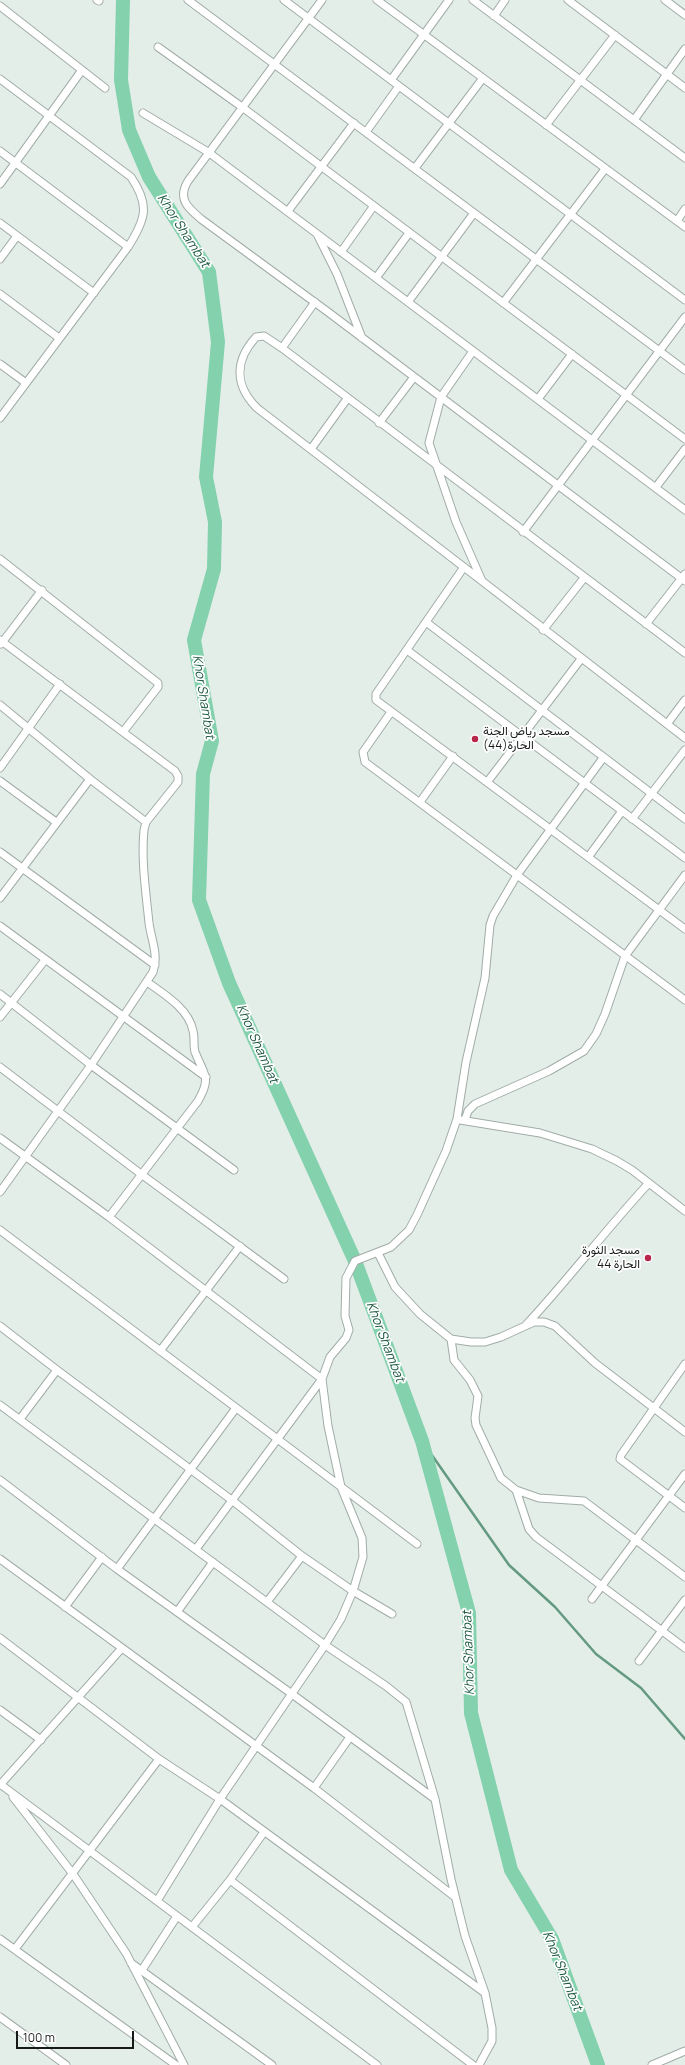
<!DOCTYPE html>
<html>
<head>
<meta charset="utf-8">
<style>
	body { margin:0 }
	#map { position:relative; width:685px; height:2065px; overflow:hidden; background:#e4eee9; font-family:Manrope,sans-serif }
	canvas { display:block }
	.scale { position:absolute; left:16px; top:2031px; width:118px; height:18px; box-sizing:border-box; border:2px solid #151917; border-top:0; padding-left:5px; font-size:12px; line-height:14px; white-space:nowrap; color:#151917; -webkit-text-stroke:3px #fff; paint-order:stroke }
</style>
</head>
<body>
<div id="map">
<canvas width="685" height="2065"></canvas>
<div class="scale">100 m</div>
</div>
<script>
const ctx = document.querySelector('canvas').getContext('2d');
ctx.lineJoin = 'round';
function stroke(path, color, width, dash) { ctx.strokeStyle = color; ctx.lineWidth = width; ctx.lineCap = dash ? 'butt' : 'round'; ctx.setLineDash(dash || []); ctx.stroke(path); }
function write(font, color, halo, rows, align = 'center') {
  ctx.font = font + ' Manrope,Vazirmatn,sans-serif'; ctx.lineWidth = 3.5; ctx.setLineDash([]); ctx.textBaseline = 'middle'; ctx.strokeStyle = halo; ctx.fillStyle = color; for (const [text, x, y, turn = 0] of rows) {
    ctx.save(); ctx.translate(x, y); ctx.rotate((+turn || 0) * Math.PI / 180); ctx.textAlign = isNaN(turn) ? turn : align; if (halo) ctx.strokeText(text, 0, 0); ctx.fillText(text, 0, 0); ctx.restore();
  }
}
stroke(new Path2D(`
	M422,1441L509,1565L555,1607L596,1654L641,1688L685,1739`), '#639a81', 2.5);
stroke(new Path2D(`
	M123,0L121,80L129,130L149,177L209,272L218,342L206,477L215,522L214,569L194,640L212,741L203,774L199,900L229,983L355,1261L422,1441L469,1613L471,1713L511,1870L552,1939L598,2065`), '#84d1ae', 14);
const minor = new Path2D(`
	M97,0L99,1
	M188,0L685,370
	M284,0L685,300
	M322,0L188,181C177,199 188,208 201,219L328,312L685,581
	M377,0L685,227
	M473,0L685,158
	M568,0L685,88
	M665,0L685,15
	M0,6L105,88
	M494,16L505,0
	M158,47L242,107L685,439
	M0,79L131,177C150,205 146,219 128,247
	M391,80L449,0
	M143,113L208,152L685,510
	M634,120L685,49
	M546,125L615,35
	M366,132L399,86
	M0,151L128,247L0,418
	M415,168L483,78
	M0,184L82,70
	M288,211L354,123
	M677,221L685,209
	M0,223L94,293
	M318,236L337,274L362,338
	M341,252L373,207
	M0,259L17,236
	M376,278L409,233
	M0,294L59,338
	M408,302L474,213
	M503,303L605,169
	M282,348L315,302
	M473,351L441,397L429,443L456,522L482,581L685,738
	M0,364L26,383
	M538,399L572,354
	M379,423L414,377
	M311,449L347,399
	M656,487L685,449
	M523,532L685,317
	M0,559L158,683V687L123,732
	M464,567L376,694V700L685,929
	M482,581L257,408C235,386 234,361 256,337L264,336L282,348L685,653
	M426,622L685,819
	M646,624L685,574
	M543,630L584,578
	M0,640L175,771L178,776V782L146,822L144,830C141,860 146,893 149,923C151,939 159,955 153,972L91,1065L0,1192
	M1,644L42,590
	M407,650L685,858
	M0,705L90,779L146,822
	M391,712L363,752L365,762L685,1000
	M667,724L685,700
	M0,768L60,684
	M0,781L56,822
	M488,781L581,659
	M420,802L453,756
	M632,819L685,750
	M0,852L155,965
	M589,856L622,811
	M0,898L90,779
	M0,926L206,1077
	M0,994L91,1065L234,1170
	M0,1017L45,960
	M0,1067L141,1174L284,1279
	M460,1120L540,1133L592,1149L617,1161L632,1170L685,1211
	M465,1120L468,1111L475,1104L549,1071L584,1051L596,1034L605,1014L625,956L685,875
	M0,1138L109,1217L322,1379L196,1549
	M109,1217L198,1101C212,1077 204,1075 195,1052C193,1045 195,1038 193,1031C189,1009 164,994 147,982
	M0,1230L417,1544
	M378,1253L395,1287L420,1314L451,1339L471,1342H485L501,1337L534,1322H544L555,1326L595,1363L685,1432
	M526,1325C569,1279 606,1229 649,1183
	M0,1326L57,1370L233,1501L302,1556L353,1591L392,1614
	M451,1339L454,1360L470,1380L478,1396L475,1418L476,1425L501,1478L516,1490L539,1498L584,1501L685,1577
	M160,1351L240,1246
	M685,1364L621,1455L620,1459L685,1508
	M0,1405L325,1645L386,1686L406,1702L435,1799L451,1879L465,1936L485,1993L492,2028V2041L479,2065
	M20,1419L57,1370
	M0,1480L117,1569L292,1694L435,1799
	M516,1490L529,1529L536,1537L685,1648
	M0,1559L314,1788L455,1897
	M117,1569L236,1408
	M592,1599L685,1474
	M267,1602L302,1556
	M65,1607L102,1557
	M177,1612L213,1562
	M0,1638L159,1759L220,1799L485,1993
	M639,1661L685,1600
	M0,1710L41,1740
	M0,1784L377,2065
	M0,1785L122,1648
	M314,1788L350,1737
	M13,1797L73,1874L126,1953L184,2065
	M230,1880L473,2065
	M157,1901L220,1799L325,1645L341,1619L353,1591L363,1557L362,1538L341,1487L328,1426L322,1379L330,1357L346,1338L349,1330L345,1316L346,1278L355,1261L391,1247L409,1230L417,1215L446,1151L457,1119L466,1062L485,978L490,925L493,916L517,875L603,758
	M192,1927L230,1880L264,1832
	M0,1939L176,2065
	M15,1949L159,1759
	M131,1963L272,2065
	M142,1970L177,1916
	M0,2017L66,2065
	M652,2065L685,2051`);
stroke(minor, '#a2aca7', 9);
stroke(minor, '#fff', 7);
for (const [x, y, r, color] of [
	[475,739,4,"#b82749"],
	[648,1258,4,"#b82749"]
]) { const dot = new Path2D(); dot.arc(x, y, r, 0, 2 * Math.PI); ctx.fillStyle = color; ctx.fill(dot); stroke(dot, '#fff', 1.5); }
write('12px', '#151917', '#fff', [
	["مسجد رياض الجنة",483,732],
	["الحارة(44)",483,746],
	["مسجد الثورة",640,1251,"right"],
	["الحارة 44",640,1265,"right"]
], 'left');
write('italic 13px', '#1d5841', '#fff', [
	["Khor Shambat",183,231,57],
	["Khor Shambat",203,697,81],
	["Khor Shambat",257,1044,66],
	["Khor Shambat",385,1342,69],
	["Khor Shambat",469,1653,-92],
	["Khor Shambat",562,1971,68]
]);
</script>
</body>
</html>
